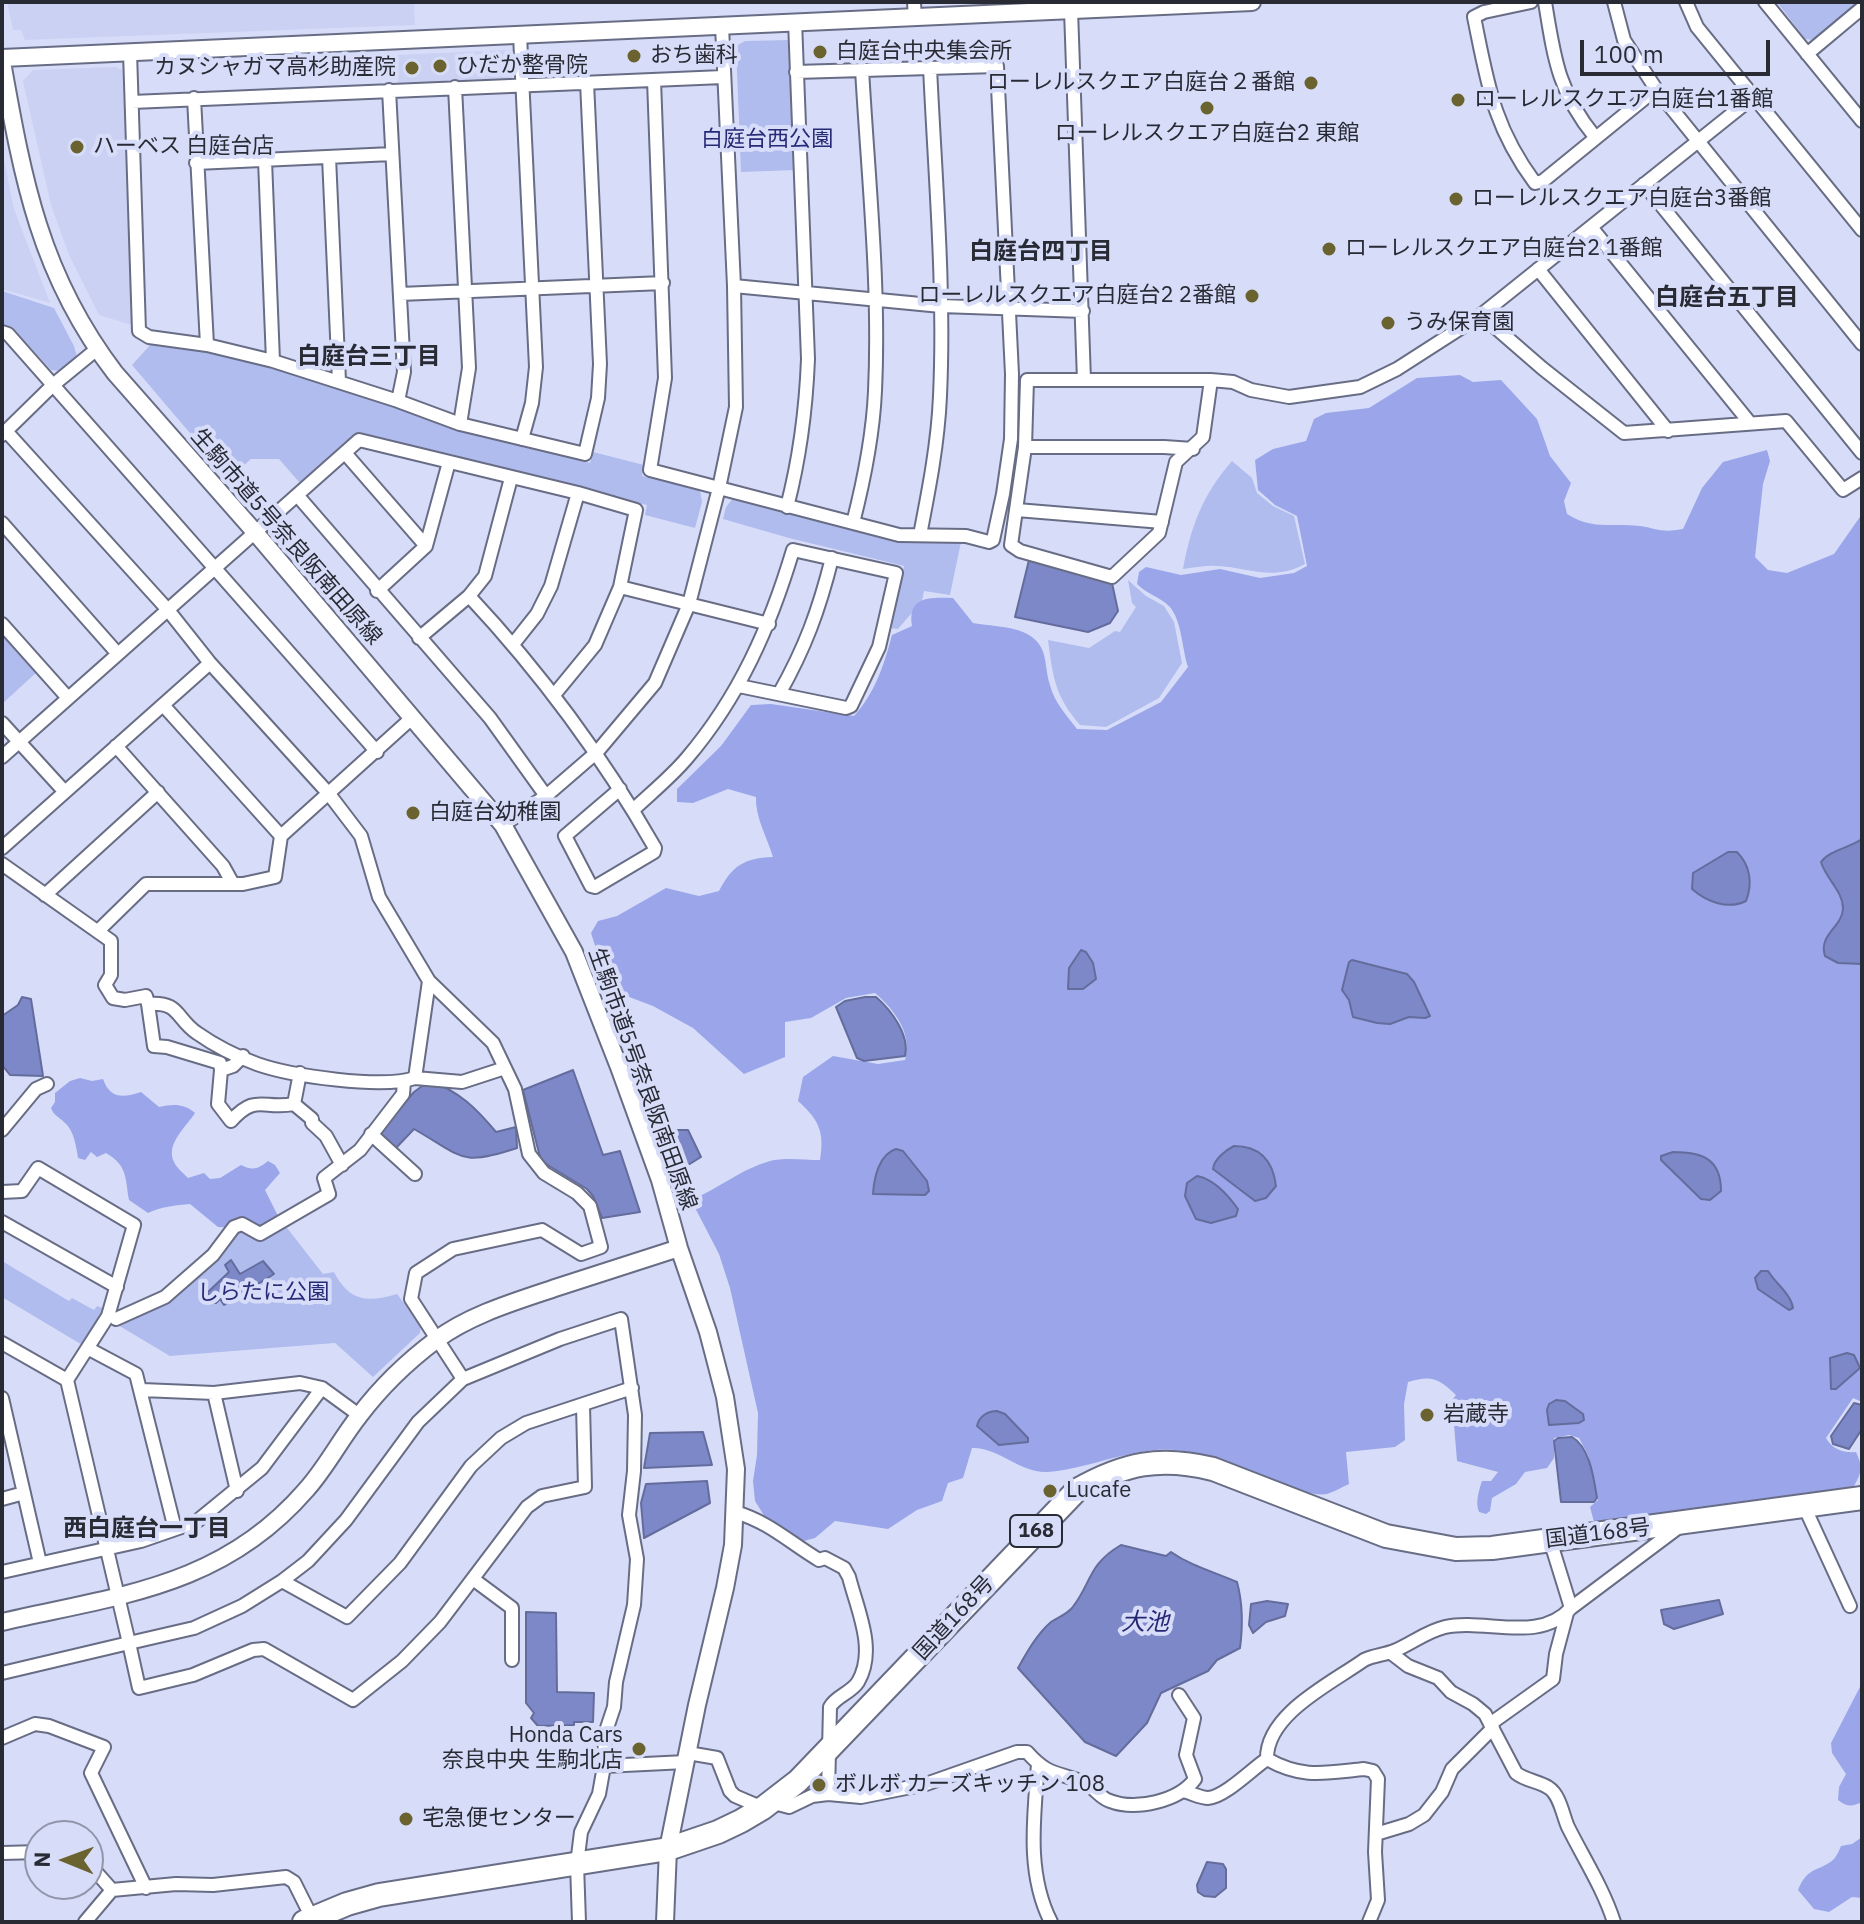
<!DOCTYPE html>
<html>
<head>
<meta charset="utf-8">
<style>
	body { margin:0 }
	#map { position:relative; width:1864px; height:1924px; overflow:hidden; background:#d7ddf9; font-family:"IBM Plex Sans",sans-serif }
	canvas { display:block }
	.frame { position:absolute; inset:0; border:4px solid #282a34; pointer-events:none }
	.north { position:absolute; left:24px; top:1820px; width:80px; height:80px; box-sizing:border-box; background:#d7ddf9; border:2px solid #9195aa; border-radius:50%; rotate:271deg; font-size:22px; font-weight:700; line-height:32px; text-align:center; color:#282a34 }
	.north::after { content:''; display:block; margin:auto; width:28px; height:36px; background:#6a622f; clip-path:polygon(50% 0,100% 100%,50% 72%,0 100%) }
	.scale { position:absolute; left:1580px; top:40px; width:190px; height:36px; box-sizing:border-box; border:4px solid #282a34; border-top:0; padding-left:10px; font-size:24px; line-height:28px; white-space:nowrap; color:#282a34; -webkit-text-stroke:6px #d7ddf9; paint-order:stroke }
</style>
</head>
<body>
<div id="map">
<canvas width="1864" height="1924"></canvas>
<div class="frame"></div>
<div class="north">N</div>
<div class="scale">100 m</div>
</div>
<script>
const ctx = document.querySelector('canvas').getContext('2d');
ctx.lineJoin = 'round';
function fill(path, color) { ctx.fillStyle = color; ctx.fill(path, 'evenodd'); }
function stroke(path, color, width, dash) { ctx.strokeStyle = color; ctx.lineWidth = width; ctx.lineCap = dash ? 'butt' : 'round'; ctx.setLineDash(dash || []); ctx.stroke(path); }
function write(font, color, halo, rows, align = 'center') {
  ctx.font = font + ' "IBM Plex Sans","Noto Sans JP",sans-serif'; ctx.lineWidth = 8; ctx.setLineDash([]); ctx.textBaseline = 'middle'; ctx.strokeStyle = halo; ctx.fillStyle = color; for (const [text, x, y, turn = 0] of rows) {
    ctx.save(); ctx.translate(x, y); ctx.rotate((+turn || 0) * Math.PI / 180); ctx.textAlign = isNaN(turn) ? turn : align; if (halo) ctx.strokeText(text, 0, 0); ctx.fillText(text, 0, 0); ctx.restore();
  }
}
fill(new Path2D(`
	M7,2H414L415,25L25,40L21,30H13Z
	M505,50L516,53L517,71L510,79L398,83V55Z
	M115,67L125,71L135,326L99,315L69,255L51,205L23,81L33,70Z
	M2,150L14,209L50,303L2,289Z`), '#cad1f3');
fill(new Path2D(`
	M1777,2H1860L1814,40L1805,39Z
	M790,40L796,170L741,172L736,46L745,41Z
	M2,291L54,308L74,346L77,357L61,371L51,370L13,328L2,324Z
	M151,344L233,355L307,377L460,430L590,463L593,452L644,465L642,476L700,490L702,502L695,528L645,515L647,505L358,434L300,483L279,459H251L229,479L132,365Z
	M1232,461L1252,478L1257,493L1273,506L1294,516L1305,564C1271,582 1249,567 1216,566C1205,565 1194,568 1183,569C1191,526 1203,494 1232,461Z
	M734,497L961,542L950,595L924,591L922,601L898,629L889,628L904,566L789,538L723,519L726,507Z
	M1128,580L1146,596L1164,606L1174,622L1182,663L1159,698L1106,727L1080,725C1055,696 1053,678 1048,640L1089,648L1115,631L1120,632L1136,607L1132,603Z
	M2,631L38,671L2,704Z
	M284,1224L323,1274L334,1272C349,1301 367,1303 397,1294L421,1325L420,1333L373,1377L335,1343L170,1356L111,1321L123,1320L202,1273L225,1249V1245L236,1230Z
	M2,1261L69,1301L72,1298L94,1310L97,1306L105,1309L84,1346L2,1297Z`), '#b1bcee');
fill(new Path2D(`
	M1460,375L1473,382L1501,380L1537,419L1550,456L1571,483L1564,501L1567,514C1592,530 1611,523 1640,526C1659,529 1661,533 1683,529L1702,488L1723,462L1767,450L1770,461L1763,484L1755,557L1768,570L1787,573L1834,554L1862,514V839L1852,846L1829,854L1823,869L1836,888L1843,907L1837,963L1862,964V1402L1853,1398L1826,1438C1833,1450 1844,1453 1856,1452C1863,1467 1862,1472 1854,1486L1815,1498L1601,1524L1594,1522L1590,1507L1598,1500L1588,1455L1579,1438L1569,1435L1554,1438V1458L1547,1468L1525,1472L1516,1484L1492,1498L1490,1511L1486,1514L1479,1512C1475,1502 1479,1490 1482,1481H1491L1498,1472L1457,1461L1452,1400L1456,1395C1438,1378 1432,1375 1408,1382L1404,1404L1405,1440L1395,1447L1346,1452L1349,1484C1342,1487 1334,1492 1327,1494C1303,1499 1216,1460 1186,1452C1146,1441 1088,1470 1047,1472C1020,1473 998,1447 972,1448L963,1478L948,1483L942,1501L917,1510L888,1529L835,1521L815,1538L800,1542L765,1517L755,1501L753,1481L757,1455L758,1413L730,1288L719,1254L691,1200C718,1189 741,1169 770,1161C785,1157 805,1160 820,1160C825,1131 818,1119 798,1101L803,1077L833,1056L878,1064L905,1060C913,1034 894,1009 875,993L846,998L811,1018L785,1022V1057L744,1074L693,1028L653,1006L616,992L602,967L591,933L598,921L617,916L666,888L699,896L719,891C732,866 744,858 773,857C767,837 755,817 756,797L728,789L693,803L677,802V789L721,746L751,705L771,704L854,716C875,693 884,665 892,635L912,626C907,596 930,597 953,598L973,623C989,626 1009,626 1023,632C1050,644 1043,663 1050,685C1054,702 1067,716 1077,729L1107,730L1161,702L1188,667C1182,649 1182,620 1169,606C1160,597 1147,594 1137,584L1139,572L1146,567L1181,575L1220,569L1260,578L1294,573L1307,566L1297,516L1275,505L1258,490L1255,460L1273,449L1306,441L1314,419L1326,413L1369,408L1417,378Z
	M80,1078L92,1081L103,1079C110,1099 123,1098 141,1092L159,1107C172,1104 184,1103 195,1113C187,1126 165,1144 174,1162C176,1167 184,1174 188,1178L204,1173L210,1179L220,1178L241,1165C253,1171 258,1169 268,1161L275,1165L280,1173L265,1190L278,1216L259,1228L218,1227L190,1204C176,1205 160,1207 148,1213L129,1200C125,1178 128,1166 106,1153L97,1157L91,1152L85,1160L78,1158C76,1146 74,1130 64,1122C58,1116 54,1116 51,1108L55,1102V1093L70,1081Z
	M1862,1683V1802C1852,1807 1847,1807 1838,1800L1839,1787L1846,1774L1832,1753L1831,1743Z
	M1862,1837V1898L1852,1897L1829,1912L1814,1909L1798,1890C1808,1865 1820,1872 1834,1859C1837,1855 1839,1851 1841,1846L1852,1844Z`), '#9aa6e9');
const water = new Path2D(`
	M1029,560L1112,583L1118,611L1110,623L1088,632L1015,617Z
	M1862,839V964L1838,963L1825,956C1818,935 1842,927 1843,909C1843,891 1826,879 1821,862C1830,850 1849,848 1862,839Z
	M1728,852H1737C1750,865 1753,883 1746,901C1728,910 1707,902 1692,889L1693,873Z
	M1081,950L1086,952L1093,963L1096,979L1083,989H1068L1069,968Z
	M1352,960L1407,974L1414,982L1430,1016L1425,1018L1409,1017L1390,1024L1377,1023L1353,1017L1349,1000L1342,990L1349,962Z
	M22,997L31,999L43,1076L10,1075L2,1065V1016L18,1005Z
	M865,997H876C891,1010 910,1035 905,1056L864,1061L857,1058L836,1007L845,1001Z
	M573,1070L603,1155L620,1151L640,1212L602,1218L593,1196L587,1189L541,1161L523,1090Z
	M429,1081C459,1091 476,1108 496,1132L516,1127L517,1148C460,1167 463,1157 414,1129L395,1149L377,1136L414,1092Z
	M668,1130H688L701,1157L680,1170Z
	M1234,1146C1260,1146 1273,1161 1276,1186L1266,1198L1255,1201L1213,1169C1214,1159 1226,1150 1234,1146Z
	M896,1149L903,1151L927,1181L929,1191L925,1195L873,1194C874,1178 879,1154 896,1149Z
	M1673,1152C1701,1152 1721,1158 1721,1191L1710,1200L1701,1199L1661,1160V1156Z
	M1197,1176C1214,1179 1228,1195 1238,1209L1236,1216L1211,1223L1196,1219L1185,1196L1187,1183Z
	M231,1260L240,1274L263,1261L274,1274L224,1305L220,1299L216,1303L210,1302L208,1292L229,1272L225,1265Z
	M1761,1271H1768C1776,1284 1791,1294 1793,1308L1789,1310L1758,1289L1755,1278Z
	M1847,1353L1854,1355L1860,1368L1836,1389H1831L1830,1358Z
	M1556,1400L1565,1401L1583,1414L1584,1420L1579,1423L1549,1425L1547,1410L1549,1404Z
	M1854,1403L1862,1405V1429L1849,1449L1833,1444L1831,1436Z
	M997,1411L1005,1414L1028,1438V1442L999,1445L977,1426C979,1416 988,1411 997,1411Z
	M703,1432L712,1465L644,1468L650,1433Z
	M1572,1437C1590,1447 1594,1480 1597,1498L1594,1502H1561L1554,1441L1558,1438Z
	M707,1481L710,1503L644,1538L641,1503L646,1484Z
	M1121,1545L1166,1556L1171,1552C1191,1566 1214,1572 1237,1582C1243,1604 1243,1625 1240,1648L1217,1660L1208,1671L1161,1693L1147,1723L1116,1756L1085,1742L1018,1668C1027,1652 1037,1634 1051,1622C1058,1617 1066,1615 1072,1608C1092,1583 1087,1565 1121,1545Z
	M1719,1600L1723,1614L1674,1629L1664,1624L1661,1610Z
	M1267,1601L1288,1604L1285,1616L1266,1622L1253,1633L1249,1625L1251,1604Z
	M526,1612L556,1613L557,1692L594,1693L593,1722H574V1725L538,1726L531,1718L534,1713L526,1703Z
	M1207,1862L1223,1864L1226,1869V1888L1215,1897L1204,1896L1198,1892L1197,1885Z`);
fill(water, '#7d88c9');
stroke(water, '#646c9c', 2);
const street = new Path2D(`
	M914,2L915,19
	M1531,2L1484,12L1474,17C1488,85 1493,126 1535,183L1543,181L1656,89
	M1545,2C1554,57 1558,92 1595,137
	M1614,2L1624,40L1656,89L1862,344
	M1686,2L1697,27L1862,230
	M1765,2L1862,121
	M1071,10L1084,380
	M520,35L536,367L532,403L522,439
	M130,52L139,331L149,337L207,345L273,361L398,401L460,424L585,454L598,398L600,364L587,82
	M1807,54L1862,8
	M654,80L665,378L650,470L899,535L966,536L989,542L993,540L1003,494L1011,439L1012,374L997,66L796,72
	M455,87L469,368L460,424
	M389,90L404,372L398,401
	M194,98L207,345
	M132,102L723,77
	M329,157L339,381
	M265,160L273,361
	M196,163L392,154
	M1644,184L1862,453
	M1591,227L1750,423
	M1538,269L1668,431
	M734,286L941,306L1083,311
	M400,294L663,283
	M1481,315L1542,368L1624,433L1786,421L1843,490L1862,478
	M2,332L8,334L377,752
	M1211,380L1203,437L1176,462L1159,533L1112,577L1020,551L1011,545L1025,447L1027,380H1211L1233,382L1251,390L1289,397L1360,387L1397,369L1481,315L1752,98
	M6,431L168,610L210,663L329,794L361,836L379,897L429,981L493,1043L515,1089L529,1154L544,1173L577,1193L590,1206L601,1247L581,1254L542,1230L453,1249L416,1273L411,1299L463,1379L560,1339L621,1319L635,1415L634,1471L629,1515L637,1559L634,1605L616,1682L614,1707L605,1734L604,1766L599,1794L581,1832L577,1864L579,1922
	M2,435L53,385L97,349
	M1025,447H1164L1193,449
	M345,453L426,546
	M297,495L490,718L546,796
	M787,507C800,457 806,410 808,359L795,21
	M1017,510L1162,522
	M2,523L118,654
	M853,523C864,480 873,436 875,391C880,285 868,176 862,69
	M920,535C929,489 938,443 940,396C945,287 935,176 930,67
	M620,587L769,624
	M377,591L426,546L449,462
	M469,596C541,673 603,757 655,848L654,852L595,887L591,886L565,836L620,789
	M2,624L68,698
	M419,638L469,596L485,576L511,478
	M514,643L537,614L551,586L578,493
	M779,694C805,648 819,610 832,558
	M163,705L281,836
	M2,723L64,791
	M116,746L223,866L233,884
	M2,757L359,440L578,493L636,510L620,587L595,645L554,695
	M633,810C651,793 671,777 687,758C739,697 770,627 793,550L896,573L879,647L851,706L846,708L739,686
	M503,825L546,796L597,752L655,683L689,604L719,488L736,407L734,286L722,26
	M2,848L210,663
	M2,864L111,941V975L105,985L113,998L125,1000L146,996L148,1004C180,1001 176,1019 197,1033C214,1045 238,1057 257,1064C291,1076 382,1089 415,1078
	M45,895L158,792
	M98,931L146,884H243L275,877L281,836L413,717
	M429,981L415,1078L462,1082L505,1068
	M148,1004L154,1046L167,1047L220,1063L221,1070
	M243,1056L233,1066L221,1070L218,1104L231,1121C256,1093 263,1110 294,1104
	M300,1073L294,1104L312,1119V1123L326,1136L342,1165
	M2,1130L36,1089L47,1084
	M371,1134L415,1174
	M2,1192L22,1191L38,1168L134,1225L108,1316L67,1380
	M2,1222L117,1287
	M116,1319L165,1297L213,1255L234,1227L242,1224L260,1234L329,1194L324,1178L360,1150L403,1094L404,1082
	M2,1343L67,1380L129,1643L194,1628L242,1606L282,1581L347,1617L400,1563L471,1466L501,1438L526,1423L632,1388
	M89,1349L136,1374L175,1529
	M142,1390L214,1393L300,1383L322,1388L359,1415
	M214,1393L237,1491
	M2,1398L40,1563
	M2,1499L24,1493
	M1804,1506L1850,1606
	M735,1512C769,1522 789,1542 819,1560L825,1558L844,1568L849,1577C857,1609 877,1650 858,1682C851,1693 836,1696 830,1707L828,1794
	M2,1572L141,1541L196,1522L262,1468L322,1388
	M473,1579L512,1608V1660
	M282,1581L308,1561L346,1520L418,1422L463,1379
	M1571,1608L1683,1524
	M1391,1653L1408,1666L1438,1678L1451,1692L1473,1704L1485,1714L1516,1773C1526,1781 1539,1781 1549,1788C1560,1795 1563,1816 1568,1827C1584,1859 1603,1888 1614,1922
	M2,1673L129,1643L139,1688L193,1675L253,1650L264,1649L353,1700L402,1661L440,1622L527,1507L542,1496L585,1487L583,1405
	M1490,1724L1553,1679L1556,1654L1567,1613
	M2,1738L35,1724L49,1726L104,1747L91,1773L146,1888
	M688,1753L717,1758L730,1791L735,1796L763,1808
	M1267,1759C1302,1779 1325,1773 1364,1769L1373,1771L1378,1779L1375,1852L1378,1900L1369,1922
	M1038,1764C1034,1817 1026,1873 1051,1922
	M604,1766L686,1762
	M1183,1791C1191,1793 1201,1798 1208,1798C1225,1797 1253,1768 1267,1759C1266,1714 1332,1683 1364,1660C1374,1655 1384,1655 1394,1651C1411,1644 1427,1631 1445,1627C1485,1618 1539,1644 1571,1608L1550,1540
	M770,1802L789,1807L812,1796L828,1794L861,1797L926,1784L1017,1752H1027C1049,1777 1057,1771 1085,1783C1095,1788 1100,1798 1110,1801C1136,1811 1179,1801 1195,1779L1186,1755L1194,1718L1179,1695
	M1376,1834L1409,1824L1424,1815L1442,1792L1452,1769L1493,1728
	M2,1853L40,1852
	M88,1863L112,1890
	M85,1922L112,1890L176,1884L213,1885L286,1877L294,1882L312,1918`);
const secondary = new Path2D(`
	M2,58L1252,2
	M2,62C23,180 40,275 115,373L254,531L503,825L574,952L619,1067L660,1180L679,1248L708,1332L725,1397L736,1469L733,1545L725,1588L697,1705L668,1849L665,1922
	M2,1622C119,1595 222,1587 306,1490C326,1468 340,1440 359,1416C380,1388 408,1361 436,1340C471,1314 517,1301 558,1287C598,1274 638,1261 679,1248`);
const highway = new Path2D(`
	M304,1922L347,1904L379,1895L668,1849L718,1832L741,1821L763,1808L798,1781L1077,1490C1125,1463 1160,1456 1213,1469L1386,1536L1456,1549L1492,1548L1862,1498`);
stroke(street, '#686d85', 16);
stroke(secondary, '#686d85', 20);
stroke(highway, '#686d85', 26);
stroke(street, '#fff', 12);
stroke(secondary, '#fff', 16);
stroke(highway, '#fff', 22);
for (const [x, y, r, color] of [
	[820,52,8,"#6a622f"],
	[634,56,8,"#6a622f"],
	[440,66,8,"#6a622f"],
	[412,68,8,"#6a622f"],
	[1311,83,8,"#6a622f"],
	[1458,100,8,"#6a622f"],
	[1207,108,8,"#6a622f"],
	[77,147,8,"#6a622f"],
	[1456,199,8,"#6a622f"],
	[1329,249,8,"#6a622f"],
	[1252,296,8,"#6a622f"],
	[1388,323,8,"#6a622f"],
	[413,813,8,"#6a622f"],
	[1427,1415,8,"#6a622f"],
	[1050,1491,8,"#6a622f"],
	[639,1749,8,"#6a622f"],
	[819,1785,8,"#6a622f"],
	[406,1819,8,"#6a622f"]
]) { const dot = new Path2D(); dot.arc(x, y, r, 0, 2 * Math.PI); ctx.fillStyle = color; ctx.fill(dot); stroke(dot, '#d7ddf9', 3); }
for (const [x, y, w] of [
	[1036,1531,52]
]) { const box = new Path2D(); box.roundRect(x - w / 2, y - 16, w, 32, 6); ctx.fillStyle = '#d7ddf9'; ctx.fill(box); stroke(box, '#282a34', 2); }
write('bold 20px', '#282a34', null, [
	["168",1036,1531]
]);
write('22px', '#282a34', '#d7ddf9', [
	["白庭台中央集会所",836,52],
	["おち歯科",650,56],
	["ひだか整骨院",456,66],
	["カヌシャガマ高杉助産院",396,68,"right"],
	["ローレルスクエア白庭台２番館",1295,83,"right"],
	["ローレルスクエア白庭台1番館",1474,100],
	["ローレルスクエア白庭台2 東館",1207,134,"center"],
	["ハーベス 白庭台店",93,147],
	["ローレルスクエア白庭台3番館",1472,199],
	["ローレルスクエア白庭台2 1番館",1345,249],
	["ローレルスクエア白庭台2 2番館",1236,296,"right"],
	["うみ保育園",1404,323],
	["白庭台幼稚園",429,813],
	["岩蔵寺",1443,1415],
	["Lucafe",1066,1491],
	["Honda Cars",623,1736,"right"],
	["奈良中央 生駒北店",623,1761,"right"],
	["ボルボ カーズキッチン 108",835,1785],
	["宅急便センター",422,1819]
], 'left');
write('22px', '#272a76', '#d7ddf9', [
	["白庭台西公園",767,140],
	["しらたに公園",263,1293]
]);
write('22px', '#282a34', '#d7ddf9', [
	["生駒市道5号奈良阪南田原線",286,537,49],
	["生駒市道5号奈良阪南田原線",642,1079,70],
	["国道168号",1598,1534,-7],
	["国道168号",954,1618,-47]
]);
write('bold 24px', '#282a34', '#d7ddf9', [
	["白庭台四丁目",1041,252],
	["白庭台五丁目",1727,298],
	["白庭台三丁目",369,357],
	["西白庭台一丁目",147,1529]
]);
write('italic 24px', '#252773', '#d7ddf9', [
	["大池",1145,1623]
]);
</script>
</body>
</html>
